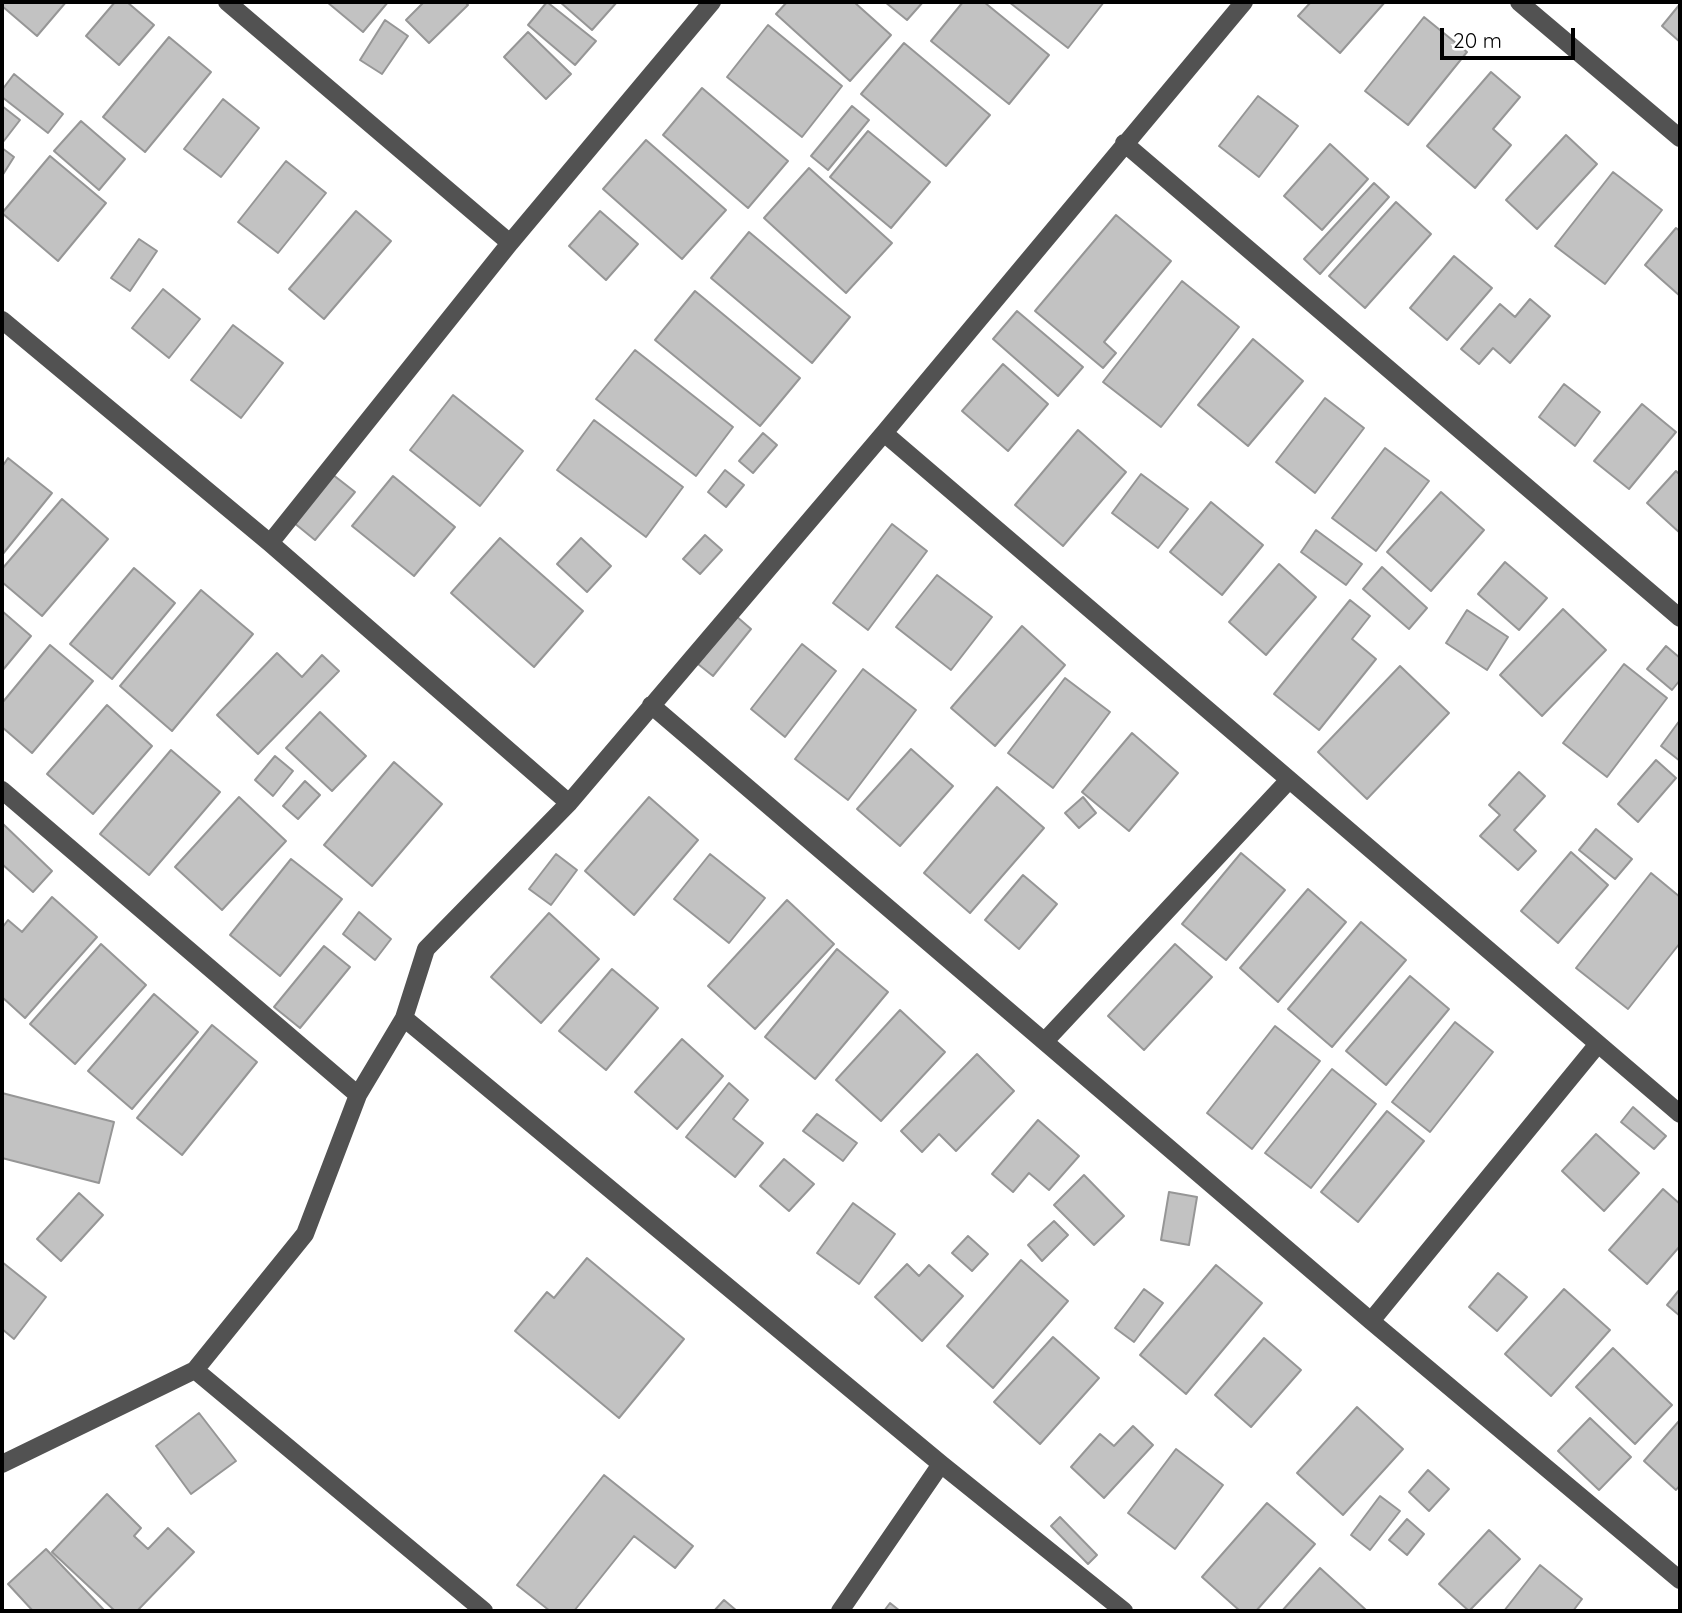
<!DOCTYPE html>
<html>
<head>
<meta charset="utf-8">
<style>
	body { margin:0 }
	#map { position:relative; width:1682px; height:1613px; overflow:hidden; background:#fff; font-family:Quicksand,sans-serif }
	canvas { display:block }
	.frame { position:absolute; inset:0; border:4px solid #000; pointer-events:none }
	.scale { position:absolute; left:1440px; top:28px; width:135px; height:32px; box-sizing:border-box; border:4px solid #000; border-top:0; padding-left:9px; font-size:21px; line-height:24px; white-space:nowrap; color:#000; -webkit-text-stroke:5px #fff; paint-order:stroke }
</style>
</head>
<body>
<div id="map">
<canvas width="1682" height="1613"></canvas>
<div class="frame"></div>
<div class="scale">20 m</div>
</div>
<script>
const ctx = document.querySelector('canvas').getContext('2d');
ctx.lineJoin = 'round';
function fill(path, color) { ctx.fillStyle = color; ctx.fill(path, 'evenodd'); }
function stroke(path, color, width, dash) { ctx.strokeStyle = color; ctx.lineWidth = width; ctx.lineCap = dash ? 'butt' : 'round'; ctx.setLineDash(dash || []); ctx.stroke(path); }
const building = new Path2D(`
	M4,2H66L37,36L2,6Z
	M115,2H127L154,25L119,65L86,36Z
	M327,2H388L363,32Z
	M424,2H465L468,5L429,43L406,20Z
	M547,2L596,41L575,65L528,25Z
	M560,2H617L592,30Z
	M787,2H854L891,35L850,81L776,14Z
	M885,2H923L907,20Z
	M963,2H984L1049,55L1009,104L931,41Z
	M1009,2H1104L1068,48Z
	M1311,2H1385L1340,53L1298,16Z
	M1680,4V42L1662,26Z
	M1424,17L1467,52L1408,125L1365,91Z
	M385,20L408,36L382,74L360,60Z
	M768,25L842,86L802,137L727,77Z
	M528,32L571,74L546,99L504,57Z
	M169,37L211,72L145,152L103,117Z
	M904,43L990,115L946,166L861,94Z
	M1491,72L1520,97L1493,129L1511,145L1475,188L1427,146Z
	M14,74L63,114L48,133L2,97V90Z
	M702,88L788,161L748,208L663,135Z
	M1258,96L1298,126L1259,177L1219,146Z
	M223,99L259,128L221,177L184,149Z
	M2,106L20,120L3,142L2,141Z
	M852,106L869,120L828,170L811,156Z
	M81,121L125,159L99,190L54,151Z
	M868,131L930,182L891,228L830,177Z
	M1566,135L1597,164L1537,229L1506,200Z
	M646,140L726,210L682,259L603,189Z
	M1330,144L1368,179L1322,230L1284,196Z
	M2,148L14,157L2,176Z
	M50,156L106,203L58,261L2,213Z
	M286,161L326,193L278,253L238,222Z
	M809,168L892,243L846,293L764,218Z
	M1613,172L1662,210L1605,284L1555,246Z
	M1374,183L1389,197L1320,274L1304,259Z
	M1396,202L1431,234L1365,308L1329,276Z
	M356,211L391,241L324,319L289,289Z
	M600,211L638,244L606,280L569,246Z
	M1116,215L1171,261L1104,342L1116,353L1103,368L1035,311Z
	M1676,228L1680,231V296L1645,265Z
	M749,232L850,317L812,363L711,278Z
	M139,239L157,251L130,291L111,278Z
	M1454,256L1492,288L1447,340L1410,308Z
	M1182,281L1239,327L1161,427L1103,382Z
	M163,289L200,319L169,358L132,328Z
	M695,291L800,378L760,426L655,340Z
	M1530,299L1550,316L1510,363L1493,348L1479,364L1461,349L1500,304L1515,317Z
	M1017,311L1083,367L1058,396L993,339Z
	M233,325L283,363L241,418L191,380Z
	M1253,339L1303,381L1248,446L1198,405Z
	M635,350L733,427L696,476L596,399Z
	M1003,364L1048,404L1008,451L962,411Z
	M1564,384L1600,412L1575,446L1539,417Z
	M453,395L523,451L480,506L410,450Z
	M1325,398L1364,428L1315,493L1276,462Z
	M1642,404L1676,432L1629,489L1594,461Z
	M594,420L683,487L646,537L557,470Z
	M1078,430L1126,472L1063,546L1015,505Z
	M763,433L777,445L753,473L739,461Z
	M1385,448L1429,481L1376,551L1332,518Z
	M8,458L52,493L2,555V467Z
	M725,470L744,485L726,507L708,492Z
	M1676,471L1680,475V533L1647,503Z
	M332,474L355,492L315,540L293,522Z
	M1141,474L1188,509L1158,548L1112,513Z
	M393,476L455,527L414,576L352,526Z
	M1441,492L1484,530L1431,591L1387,552Z
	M62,499L108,539L42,616L2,582V569Z
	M1211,502L1263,545L1222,595L1170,552Z
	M892,524L927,551L868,630L833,603Z
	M1316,530L1362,564L1346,585L1301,552Z
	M705,535L722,550L700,574L683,559Z
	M500,538L583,611L534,667L451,593Z
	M581,538L611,566L587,592L557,564Z
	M1505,562L1547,598L1519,630L1478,594Z
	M1279,564L1316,597L1266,655L1229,622Z
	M1382,567L1427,608L1409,629L1363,589Z
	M134,568L175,603L112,679L70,644Z
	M937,575L992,617L951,670L896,627Z
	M201,590L253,634L172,731L120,686Z
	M1350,600L1370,616L1352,639L1376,659L1319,730L1274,694Z
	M1563,609L1606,650L1542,716L1500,675Z
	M1467,610L1508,637L1487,670L1446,643Z
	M2,611L31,636L2,671Z
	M736,616L751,629L713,676L698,664Z
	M1022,626L1065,665L995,746L951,708Z
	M802,644L836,671L785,737L751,709Z
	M50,645L93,681L32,753L2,727V703Z
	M1666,646L1680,658V680L1672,690L1647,669Z
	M277,653L302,677L322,655L339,671L258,754L217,715Z
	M1624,664L1667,698L1607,777L1563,743Z
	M1400,666L1449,713L1367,799L1318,752Z
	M863,669L916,710L848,800L795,759Z
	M1065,678L1110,712L1053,788L1008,753Z
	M107,705L152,746L93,814L47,774Z
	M320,712L366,756L332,791L286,748Z
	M1680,720V761L1661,746Z
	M1132,733L1178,773L1129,831L1082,792Z
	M911,749L953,786L900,846L857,809Z
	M171,750L220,792L149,875L100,834Z
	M275,756L293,771L273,796L255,780Z
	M1656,760L1676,778L1638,822L1618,804Z
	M394,762L442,804L372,886L324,845Z
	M1519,772L1545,796L1514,830L1536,851L1518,870L1480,836L1500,815L1489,805Z
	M305,781L320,795L298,819L283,806Z
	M997,787L1044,828L970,913L924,873Z
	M239,797L286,841L222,910L175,867Z
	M649,797L698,840L634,915L585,871Z
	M1083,797L1096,813L1079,828L1065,813Z
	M2,823L52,871L33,892L2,864Z
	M1596,829L1632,859L1615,879L1579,850Z
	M1571,852L1608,885L1558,943L1521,911Z
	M1241,853L1285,890L1226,960L1182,924Z
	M556,854L577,870L551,905L529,889Z
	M710,854L765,898L729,943L674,899Z
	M291,859L342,899L280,976L230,935Z
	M1651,873L1680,897V943L1628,1009L1576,968Z
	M1023,875L1057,904L1019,949L985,920Z
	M1308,889L1346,922L1278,1002L1240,968Z
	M52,897L97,937L25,1018L2,997V928L8,920L22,932Z
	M787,900L834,944L755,1029L708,986Z
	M359,912L391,939L375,960L343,934Z
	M549,913L599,959L541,1023L491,977Z
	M1361,922L1406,960L1332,1047L1288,1009Z
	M101,944L146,985L75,1064L30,1024Z
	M1175,944L1212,977L1144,1050L1108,1016Z
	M324,946L350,967L300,1028L274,1007Z
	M837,949L888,992L815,1079L765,1037Z
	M612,969L658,1008L606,1070L559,1031Z
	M1410,976L1449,1009L1386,1085L1346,1051Z
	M154,994L198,1032L132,1109L88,1071Z
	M900,1010L945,1052L881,1121L836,1080Z
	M1455,1022L1493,1052L1430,1132L1392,1102Z
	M212,1025L257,1062L182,1155L137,1118Z
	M1275,1026L1320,1061L1252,1149L1207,1113Z
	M682,1039L723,1076L677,1129L635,1092Z
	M977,1054L1014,1091L956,1151L939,1134L922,1152L901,1131Z
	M1332,1069L1376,1104L1311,1188L1265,1153Z
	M729,1083L748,1100L733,1119L763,1143L735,1177L686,1137Z
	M2,1093L114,1122L99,1183L2,1158Z
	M1633,1107L1666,1136L1654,1149L1621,1122Z
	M1387,1111L1424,1141L1358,1222L1321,1192Z
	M817,1114L857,1143L843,1161L803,1131Z
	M1038,1120L1079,1156L1049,1190L1029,1173L1013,1192L992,1174Z
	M1596,1134L1639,1173L1604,1211L1562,1171Z
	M784,1159L814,1184L789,1211L760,1186Z
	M1084,1175L1124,1216L1094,1245L1054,1205Z
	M1663,1189L1680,1204V1246L1647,1284L1609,1250Z
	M1169,1192L1197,1197L1189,1245L1161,1240Z
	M79,1193L103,1215L61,1261L37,1239Z
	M853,1203L895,1234L859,1284L817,1253Z
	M1054,1221L1068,1235L1042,1261L1028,1245Z
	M968,1236L988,1254L972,1271L952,1253Z
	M587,1258L684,1339L619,1418L515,1331L547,1292L554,1298Z
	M1021,1260L1068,1301L993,1388L947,1346Z
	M2,1262L46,1297L14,1339L2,1329Z
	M907,1264L919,1276L929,1265L963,1296L922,1341L875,1297Z
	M1216,1265L1262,1303L1186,1394L1140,1355Z
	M1498,1273L1527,1297L1497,1331L1469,1307Z
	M1144,1289L1163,1303L1134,1342L1115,1328Z
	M1564,1289L1610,1330L1551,1396L1505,1354Z
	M1680,1289V1316L1667,1305Z
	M1053,1337L1099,1378L1040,1444L994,1402Z
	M1264,1338L1301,1370L1251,1427L1215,1395Z
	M1613,1348L1672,1405L1635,1444L1576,1387Z
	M1357,1407L1403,1449L1343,1515L1297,1473Z
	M199,1413L236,1461L191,1494L156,1446Z
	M1590,1418L1631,1457L1599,1490L1558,1451Z
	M1679,1421L1680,1485L1676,1490L1644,1461Z
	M1133,1426L1153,1445L1104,1498L1071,1467L1100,1434L1114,1446Z
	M1176,1449L1223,1485L1175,1549L1128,1513Z
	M1428,1470L1449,1489L1429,1511L1409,1492Z
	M604,1475L693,1546L675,1568L634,1536L574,1611H550L517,1585Z
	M107,1494L141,1528L134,1536L148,1549L168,1528L194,1552L137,1611H115L52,1552Z
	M1380,1496L1400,1511L1370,1550L1351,1535Z
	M1267,1503L1315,1544L1256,1611H1240L1202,1577Z
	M1060,1517L1097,1555L1088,1564L1051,1526Z
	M1407,1519L1424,1534L1407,1555L1389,1540Z
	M1489,1530L1520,1559L1469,1611L1439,1584Z
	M46,1549L105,1611H33L8,1584Z
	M1540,1565L1582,1599L1573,1611H1504Z
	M1320,1568L1366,1610L1365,1611H1282Z
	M724,1600L737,1611H714Z
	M890,1603L900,1611H884Z`);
fill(building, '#c2c2c2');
stroke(building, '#969696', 2);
stroke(new Path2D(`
	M227,2L510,243
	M1519,2L1680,138
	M1124,143L1680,618
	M2,320L270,543L569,803
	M884,433L1680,1114
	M270,543L510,243L712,2
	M651,705L1371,1321L1680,1580
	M2,790L358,1095
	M404,1018L941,1464L1124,1611
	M1045,1041L1289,780
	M1371,1321L1598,1044
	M195,1370L484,1611
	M2,1464L195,1370L305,1234L358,1095L404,1018L426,949L569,803L884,433L1244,2
	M840,1611L941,1464`), '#525252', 18);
</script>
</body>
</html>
